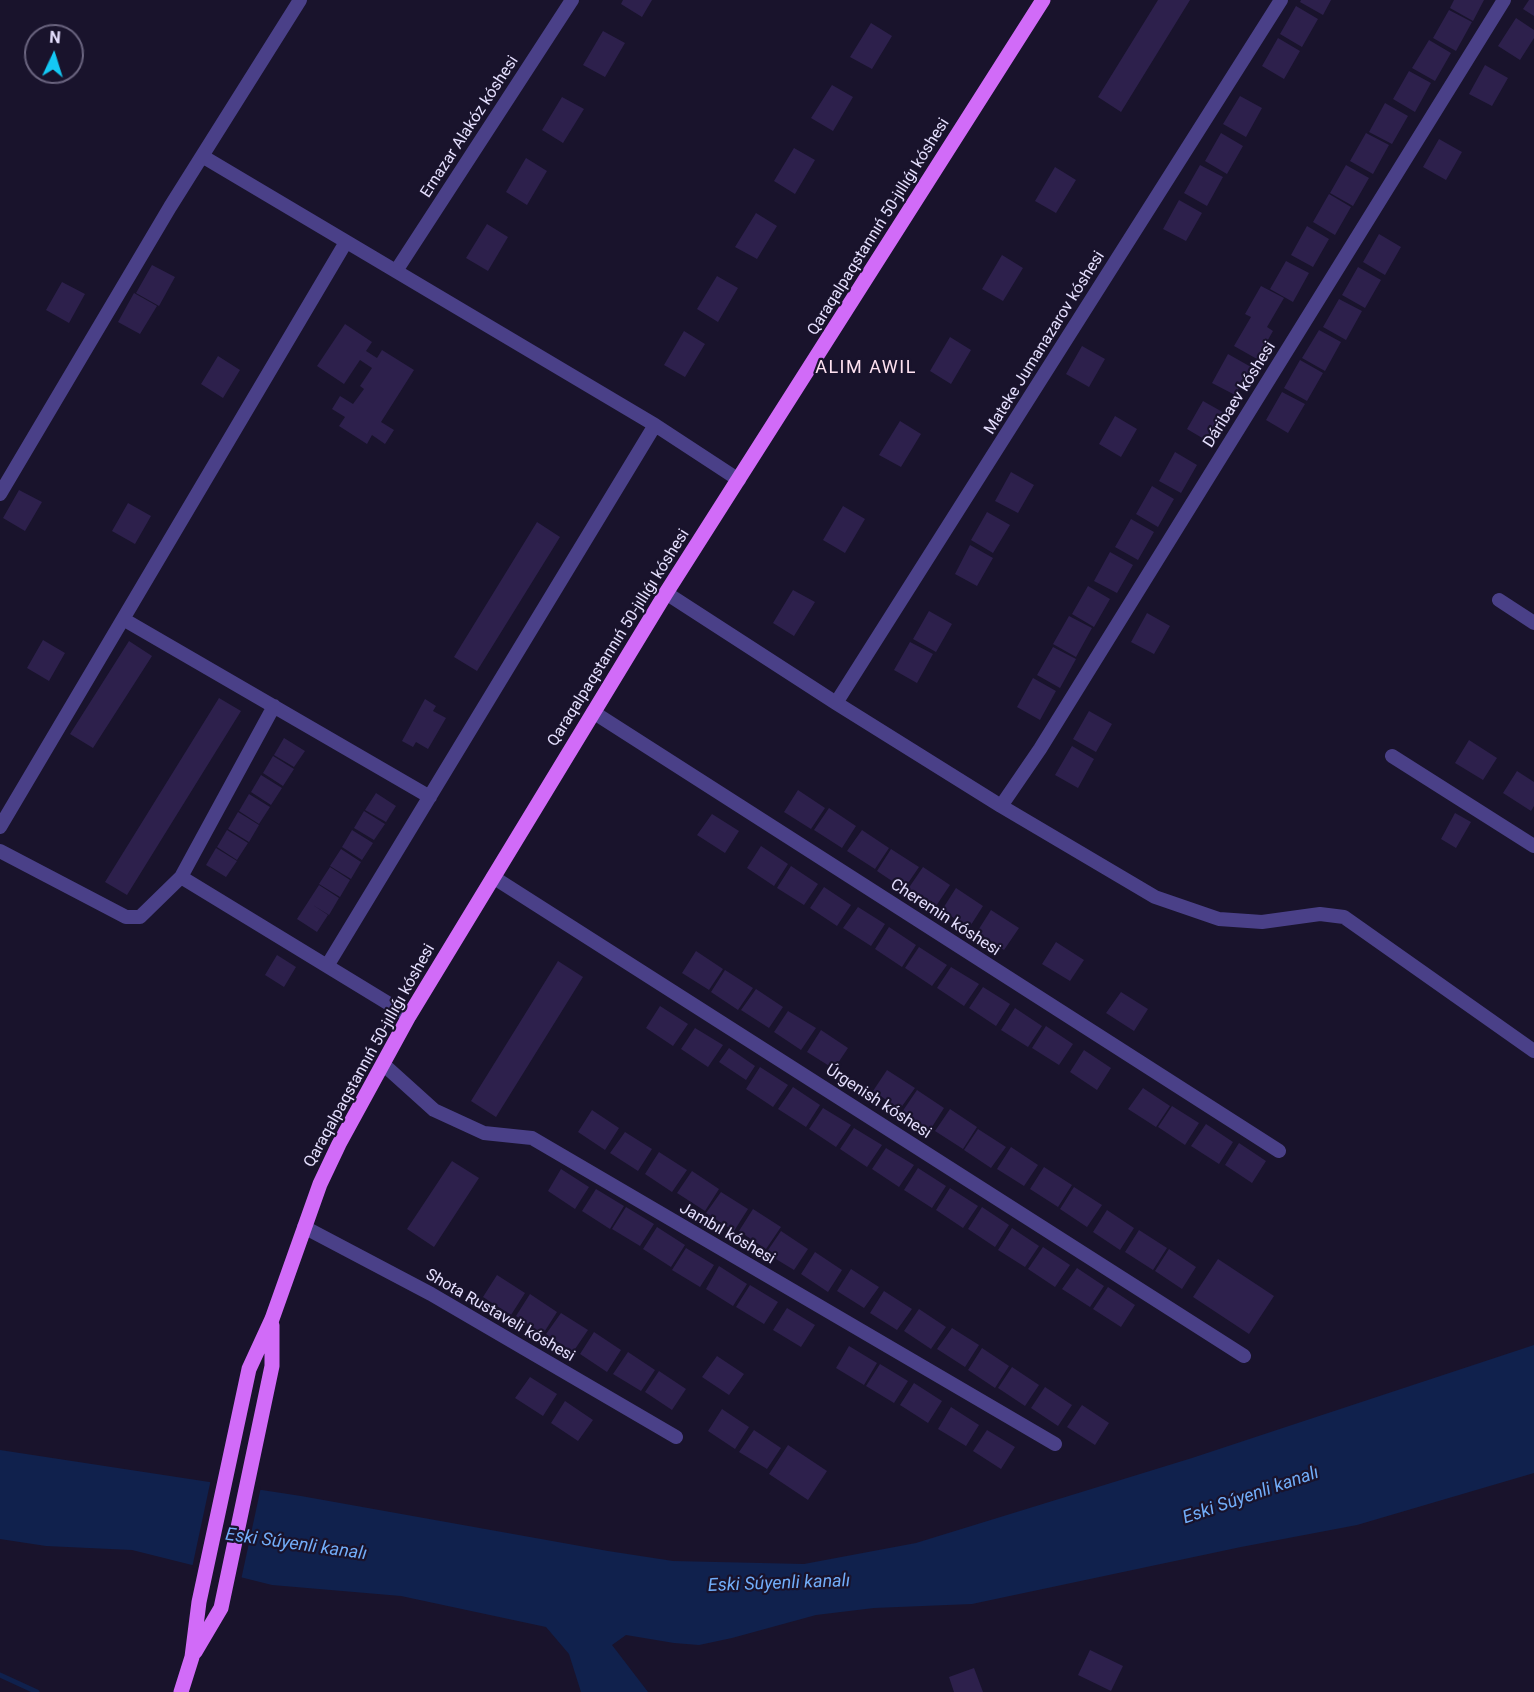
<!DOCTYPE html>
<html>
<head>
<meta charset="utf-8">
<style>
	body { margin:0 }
	#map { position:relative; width:1534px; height:1692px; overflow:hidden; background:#19132c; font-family:Roboto,sans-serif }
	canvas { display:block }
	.north { position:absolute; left:24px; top:24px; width:60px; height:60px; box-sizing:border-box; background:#19132c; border:2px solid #6b6580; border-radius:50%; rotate:4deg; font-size:16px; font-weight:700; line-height:24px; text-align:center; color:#e5dffe }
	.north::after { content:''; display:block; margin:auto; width:21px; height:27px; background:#14c8f4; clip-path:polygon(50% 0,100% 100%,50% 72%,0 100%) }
</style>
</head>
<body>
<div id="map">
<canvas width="1534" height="1692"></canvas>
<div class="north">N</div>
</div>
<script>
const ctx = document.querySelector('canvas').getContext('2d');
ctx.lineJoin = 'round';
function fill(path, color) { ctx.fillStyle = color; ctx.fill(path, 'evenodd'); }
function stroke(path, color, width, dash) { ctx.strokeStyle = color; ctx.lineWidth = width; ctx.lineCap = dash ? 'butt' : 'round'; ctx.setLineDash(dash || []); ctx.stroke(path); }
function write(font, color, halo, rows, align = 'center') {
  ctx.font = font + ' Roboto,sans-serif'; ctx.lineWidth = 4.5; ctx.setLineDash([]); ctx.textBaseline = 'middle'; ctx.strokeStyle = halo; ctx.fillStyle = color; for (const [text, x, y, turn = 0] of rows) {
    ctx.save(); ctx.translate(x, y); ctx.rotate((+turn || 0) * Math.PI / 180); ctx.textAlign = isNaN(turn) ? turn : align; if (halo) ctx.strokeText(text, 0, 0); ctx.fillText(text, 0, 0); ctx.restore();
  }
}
fill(new Path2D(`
	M1534,1345V1473L1357,1525L1241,1547L972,1604L874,1608L816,1615L732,1638L699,1645L674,1643L626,1635L612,1645L648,1692H581L569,1654L546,1627L401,1596L272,1585L132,1550L46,1546L0,1539V1450L301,1496L608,1551L673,1561L804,1564L916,1543L1192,1458Z`), '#10214d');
fill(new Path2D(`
	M211,1479L261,1487L241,1580L192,1568Z`), '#19132c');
stroke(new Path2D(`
	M0,1675L37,1692`), '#10214d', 5);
fill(new Path2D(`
	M623,0H652L642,17L621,4Z
	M1158,0H1190L1121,112L1098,97Z
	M1301,0H1331L1323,15L1300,2Z
	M1454,0H1484L1473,21L1450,8Z
	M1529,0H1534V16L1523,9Z
	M1296,6L1318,19L1302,47L1280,34Z
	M1449,10L1472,22L1456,51L1433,38Z
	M1516,18L1534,30V38L1520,60L1498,46Z
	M871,23L892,36L872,69L850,57Z
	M603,31L625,43L605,77L583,65Z
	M1278,38L1300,51L1284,79L1262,66Z
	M1429,40L1451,53L1435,81L1412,68Z
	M1485,65L1508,78L1492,106L1469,94Z
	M1409,71L1431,83L1415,112L1393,99Z
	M832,85L853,97L833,131L811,118Z
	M1240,96L1262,108L1246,137L1223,124Z
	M562,97L584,109L563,143L542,130Z
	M1385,103L1408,116L1392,144L1369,132Z
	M1221,133L1243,146L1227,174L1205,161Z
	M1366,133L1389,145L1373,174L1350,161Z
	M1439,139L1462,152L1446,180L1423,167Z
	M794,148L815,160L795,194L774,181Z
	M526,158L547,171L527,205L506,192Z
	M1200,165L1223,177L1207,206L1184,193Z
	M1346,165L1369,178L1353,206L1330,193Z
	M1055,167L1076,180L1056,213L1035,201Z
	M1329,194L1351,207L1335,235L1313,222Z
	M1179,200L1202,213L1186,241L1163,229Z
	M756,213L777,226L757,259L735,247Z
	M487,224L508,237L488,271L466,258Z
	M1307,226L1329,239L1313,267L1291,255Z
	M1379,234L1401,247L1385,275L1363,262Z
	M1002,255L1023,268L1003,301L982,289Z
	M1286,261L1309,273L1293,302L1270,289Z
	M152,265L175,277L159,306L136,293Z
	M1358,267L1381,280L1365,308L1342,295Z
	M717,276L738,288L718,322L697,309Z
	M62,282L85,294L69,323L46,310Z
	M1261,286L1284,298L1267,327L1273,331L1257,359L1234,346L1251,317L1245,314Z
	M134,293L157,306L140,334L118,322Z
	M1339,299L1362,311L1346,340L1323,327Z
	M345,324L372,342L366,351L377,358L382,350L414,370L381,422L394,430L385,444L372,435L367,444L339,426L345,417L332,409L340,396L353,404L364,389L360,386L372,368L360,360L344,384L317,366Z
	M1319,330L1341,342L1325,371L1302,358Z
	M684,331L705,344L685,377L664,365Z
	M950,337L971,350L951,384L930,371Z
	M1082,346L1105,359L1089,387L1066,374Z
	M1228,354L1251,367L1235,395L1212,383Z
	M218,356L240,370L223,398L201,384Z
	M1300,360L1323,373L1307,401L1284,388Z
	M1282,392L1305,404L1288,433L1266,420Z
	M1203,401L1226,414L1209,442L1187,429Z
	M1115,416L1137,429L1121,457L1099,444Z
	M900,421L921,434L901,467L879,455Z
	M1175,452L1197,465L1181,493L1159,481Z
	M1011,472L1034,485L1018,513L995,501Z
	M1152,486L1174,499L1158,527L1136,514Z
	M19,490L42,502L25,531L3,518Z
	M128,503L151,516L135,544L112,531Z
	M843,506L865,519L845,553L823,540Z
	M987,512L1010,525L993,553L971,540Z
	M1131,519L1154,532L1138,560L1115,547Z
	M537,522L560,537L477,671L454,657Z
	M970,545L993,558L977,586L955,574Z
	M1110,552L1133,565L1117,593L1094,581Z
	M1088,586L1110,599L1094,627L1072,614Z
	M793,590L815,602L794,636L773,623Z
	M929,611L952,624L936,652L913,639Z
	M1147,613L1170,626L1154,654L1131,642Z
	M1069,616L1092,628L1076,657L1053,644Z
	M43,640L65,653L49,681L27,668Z
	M129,641L152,656L93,748L70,734Z
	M910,642L933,654L917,683L894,670Z
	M1053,647L1076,659L1060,688L1037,675Z
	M1033,678L1056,691L1040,720L1017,707Z
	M219,698L241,711L127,895L105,882Z
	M425,699L436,706L433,711L446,718L428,749L416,742L413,747L402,741Z
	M1089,711L1112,724L1096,752L1073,739Z
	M284,738L305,751L294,767L274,755Z
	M1469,740L1497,758L1483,780L1455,763Z
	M1072,746L1094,759L1078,788L1055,775Z
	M273,756L294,769L283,786L263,773Z
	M1517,771L1534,782V806L1531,811L1503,793Z
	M261,775L282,788L271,805L251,792Z
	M798,790L825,808L811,829L784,812Z
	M376,793L396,806L386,822L365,810Z
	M249,794L270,807L259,824L239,811Z
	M829,808L856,826L842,848L814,830Z
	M364,811L385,824L374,840L354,828Z
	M238,812L259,825L249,842L228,829Z
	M1455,813L1471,822L1456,848L1441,839Z
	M712,814L739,831L725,853L697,835Z
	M227,830L248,843L237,860L217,847Z
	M352,830L373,843L362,860L342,847Z
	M862,830L889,848L875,869L847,851Z
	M761,846L788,864L774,886L747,868Z
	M216,848L237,861L226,877L206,865Z
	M341,849L361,862L351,879L330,866Z
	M891,849L919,867L904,889L877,871Z
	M791,866L818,884L804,905L777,888Z
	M330,867L350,880L340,897L319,884Z
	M923,867L950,885L936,906L908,889Z
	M319,885L339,898L329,915L313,905L328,915L317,932L297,919Z
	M824,887L851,905L837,926L810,908Z
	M956,888L983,906L969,928L942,910Z
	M858,907L885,924L871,946L843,928Z
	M991,910L1019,928L1004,950L977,932Z
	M889,927L916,945L902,967L875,949Z
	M1056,942L1084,960L1070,981L1042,964Z
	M919,947L947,965L932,986L905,968Z
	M696,951L723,969L709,990L682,973Z
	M277,955L296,967L284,987L265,975Z
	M558,961L583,977L496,1117L471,1101Z
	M951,967L979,984L964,1006L937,988Z
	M725,970L753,988L738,1010L711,992Z
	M983,987L1010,1004L996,1026L969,1008Z
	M756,989L783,1007L769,1028L741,1010Z
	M1121,992L1148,1009L1134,1031L1106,1013Z
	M660,1006L688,1024L673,1046L646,1028Z
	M1015,1008L1042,1026L1028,1047L1001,1030Z
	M788,1011L816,1028L801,1050L774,1032Z
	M1046,1026L1073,1044L1059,1065L1032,1048Z
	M695,1028L723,1045L708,1067L681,1049Z
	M821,1030L848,1048L834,1069L807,1052Z
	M729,1048L755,1066L746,1080L719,1062Z
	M1084,1050L1111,1068L1097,1090L1070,1072Z
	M760,1067L788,1085L773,1107L746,1089Z
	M887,1070L915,1088L900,1109L873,1091Z
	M793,1087L820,1105L806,1127L778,1109Z
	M1143,1088L1170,1106L1156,1127L1128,1109Z
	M917,1090L944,1108L930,1130L902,1112Z
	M1172,1106L1199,1123L1185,1145L1158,1127Z
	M823,1108L851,1125L836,1147L809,1129Z
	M950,1109L977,1127L963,1149L935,1131Z
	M592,1110L619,1128L605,1150L578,1132Z
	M1206,1124L1233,1142L1219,1164L1191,1146Z
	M854,1128L882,1145L867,1167L840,1149Z
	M978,1129L1006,1147L991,1168L964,1150Z
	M625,1132L652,1149L638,1171L610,1153Z
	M1239,1143L1266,1161L1252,1183L1225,1165Z
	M1011,1147L1038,1165L1024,1186L997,1169Z
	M886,1148L914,1165L899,1187L872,1169Z
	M659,1152L687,1170L672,1192L645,1174Z
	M452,1161L479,1178L434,1247L407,1229Z
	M1044,1167L1072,1185L1058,1207L1030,1189Z
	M918,1168L946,1186L932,1208L904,1190Z
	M561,1169L589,1187L575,1209L548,1191Z
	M692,1171L719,1189L705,1211L677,1193Z
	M1074,1187L1102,1205L1087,1227L1060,1209Z
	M950,1188L978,1206L963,1228L936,1210Z
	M596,1189L624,1206L610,1229L582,1211Z
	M721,1192L748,1209L734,1231L706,1213Z
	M626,1207L654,1224L640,1246L612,1229Z
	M982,1207L1009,1225L995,1247L968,1229Z
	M753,1209L781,1227L766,1249L739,1231Z
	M1107,1210L1134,1228L1120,1250L1093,1232Z
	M657,1227L685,1245L671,1267L643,1249Z
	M1012,1228L1039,1246L1025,1267L998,1250Z
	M1139,1230L1167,1248L1153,1270L1125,1252Z
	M781,1231L808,1249L794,1270L766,1253Z
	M1043,1247L1070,1265L1055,1287L1028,1269Z
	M686,1248L714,1265L700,1287L672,1270Z
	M1169,1249L1196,1267L1182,1289L1155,1271Z
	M815,1252L842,1270L828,1292L801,1274Z
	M1218,1259L1274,1296L1249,1334L1193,1297Z
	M719,1266L747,1284L733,1306L706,1289Z
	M1077,1268L1104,1286L1090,1307L1062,1289Z
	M851,1269L879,1287L864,1308L837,1291Z
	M497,1275L525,1293L511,1315L483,1297Z
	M750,1285L778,1302L764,1324L736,1307Z
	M1108,1287L1135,1305L1121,1327L1093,1309Z
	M884,1291L912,1309L897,1330L870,1313Z
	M530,1294L557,1312L543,1334L516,1316Z
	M787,1308L815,1325L801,1347L773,1330Z
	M919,1309L946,1327L931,1349L904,1331Z
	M561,1313L588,1330L573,1352L546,1334Z
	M952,1328L979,1345L965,1367L937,1349Z
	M594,1332L621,1350L607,1372L580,1354Z
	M849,1346L877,1363L864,1385L836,1368Z
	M982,1348L1009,1366L995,1388L968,1370Z
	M628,1352L655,1370L641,1391L613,1374Z
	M717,1356L744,1374L729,1395L702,1377Z
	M880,1364L908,1381L894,1403L866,1386Z
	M1012,1367L1039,1385L1025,1406L998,1388Z
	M659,1371L686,1389L672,1410L645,1392Z
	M530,1377L557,1394L543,1416L515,1398Z
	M914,1383L942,1401L928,1423L900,1405Z
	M1045,1387L1072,1405L1058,1426L1031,1408Z
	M565,1401L593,1420L578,1441L551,1423Z
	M1082,1405L1109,1423L1095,1445L1067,1427Z
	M951,1407L979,1425L966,1446L938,1429Z
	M722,1409L749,1427L735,1449L708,1431Z
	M754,1430L781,1448L767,1469L739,1452Z
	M987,1430L1015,1447L1001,1469L973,1451Z
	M788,1445L827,1471L808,1500L769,1474Z
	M1090,1650L1123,1666L1111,1691L1078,1675Z
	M974,1668L983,1692H954L949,1677Z`), '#2d204c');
stroke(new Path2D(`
	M202,156L655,425L739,480
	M396,271L572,0
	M0,494L170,207L300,0
	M666,593L836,703L1001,806L1155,897L1219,919L1262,922L1320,914L1344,917L1534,1051
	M1499,600L1534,623
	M123,619L430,797
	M836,703L1281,0
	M593,712L1279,1151
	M1392,756L1534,846
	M1001,806L1040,749L1504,0
	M0,827L346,242
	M0,851L126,917H140L181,877L274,706
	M181,877L409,1016
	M493,877L1244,1356
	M327,966L655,425
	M383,1064L434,1110L484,1133L532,1138L1055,1444
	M304,1227L431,1294L676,1437`), '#4a4088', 14);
stroke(new Path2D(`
	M195,1652L221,1608L272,1366V1325
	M181,1692L192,1657L199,1602L249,1369L272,1319L320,1184L339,1144L409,1016L666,593L1043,0`), '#d16bf8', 15);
write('16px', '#e5dffe', '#19132c', [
	["Ernazar Alakóz kóshesi",470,127,-57],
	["Qaraqalpaqstannıń 50-jıllıǵı kóshesi",879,227,-58],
	["Mateke Jumanazarov kóshesi",1045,343,-58],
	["Dáribaev kóshesi",1240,395,-58],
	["Qaraqalpaqstannıń 50-jıllıǵı kóshesi",619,638,-58],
	["Cheremin kóshesi",945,918,33],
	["Qaraqalpaqstannıń 50-jıllıǵı kóshesi",370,1056,-61],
	["Úrgenish kóshesi",878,1102,33],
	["Jambıl kóshesi",727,1234,30],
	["Shota Rustaveli kóshesi",500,1316,30]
]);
ctx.letterSpacing = '1.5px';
write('18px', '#fee1f0', '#19132c', [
	["ALIM AWIL",866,368]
]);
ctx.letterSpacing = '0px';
write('italic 18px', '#72adf9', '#19132c', [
	["Eski Súyenli kanalı",1251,1496,-19],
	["Eski Súyenli kanalı",296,1545,8],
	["Eski Súyenli kanalı",779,1584,-2]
]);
</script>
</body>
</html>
